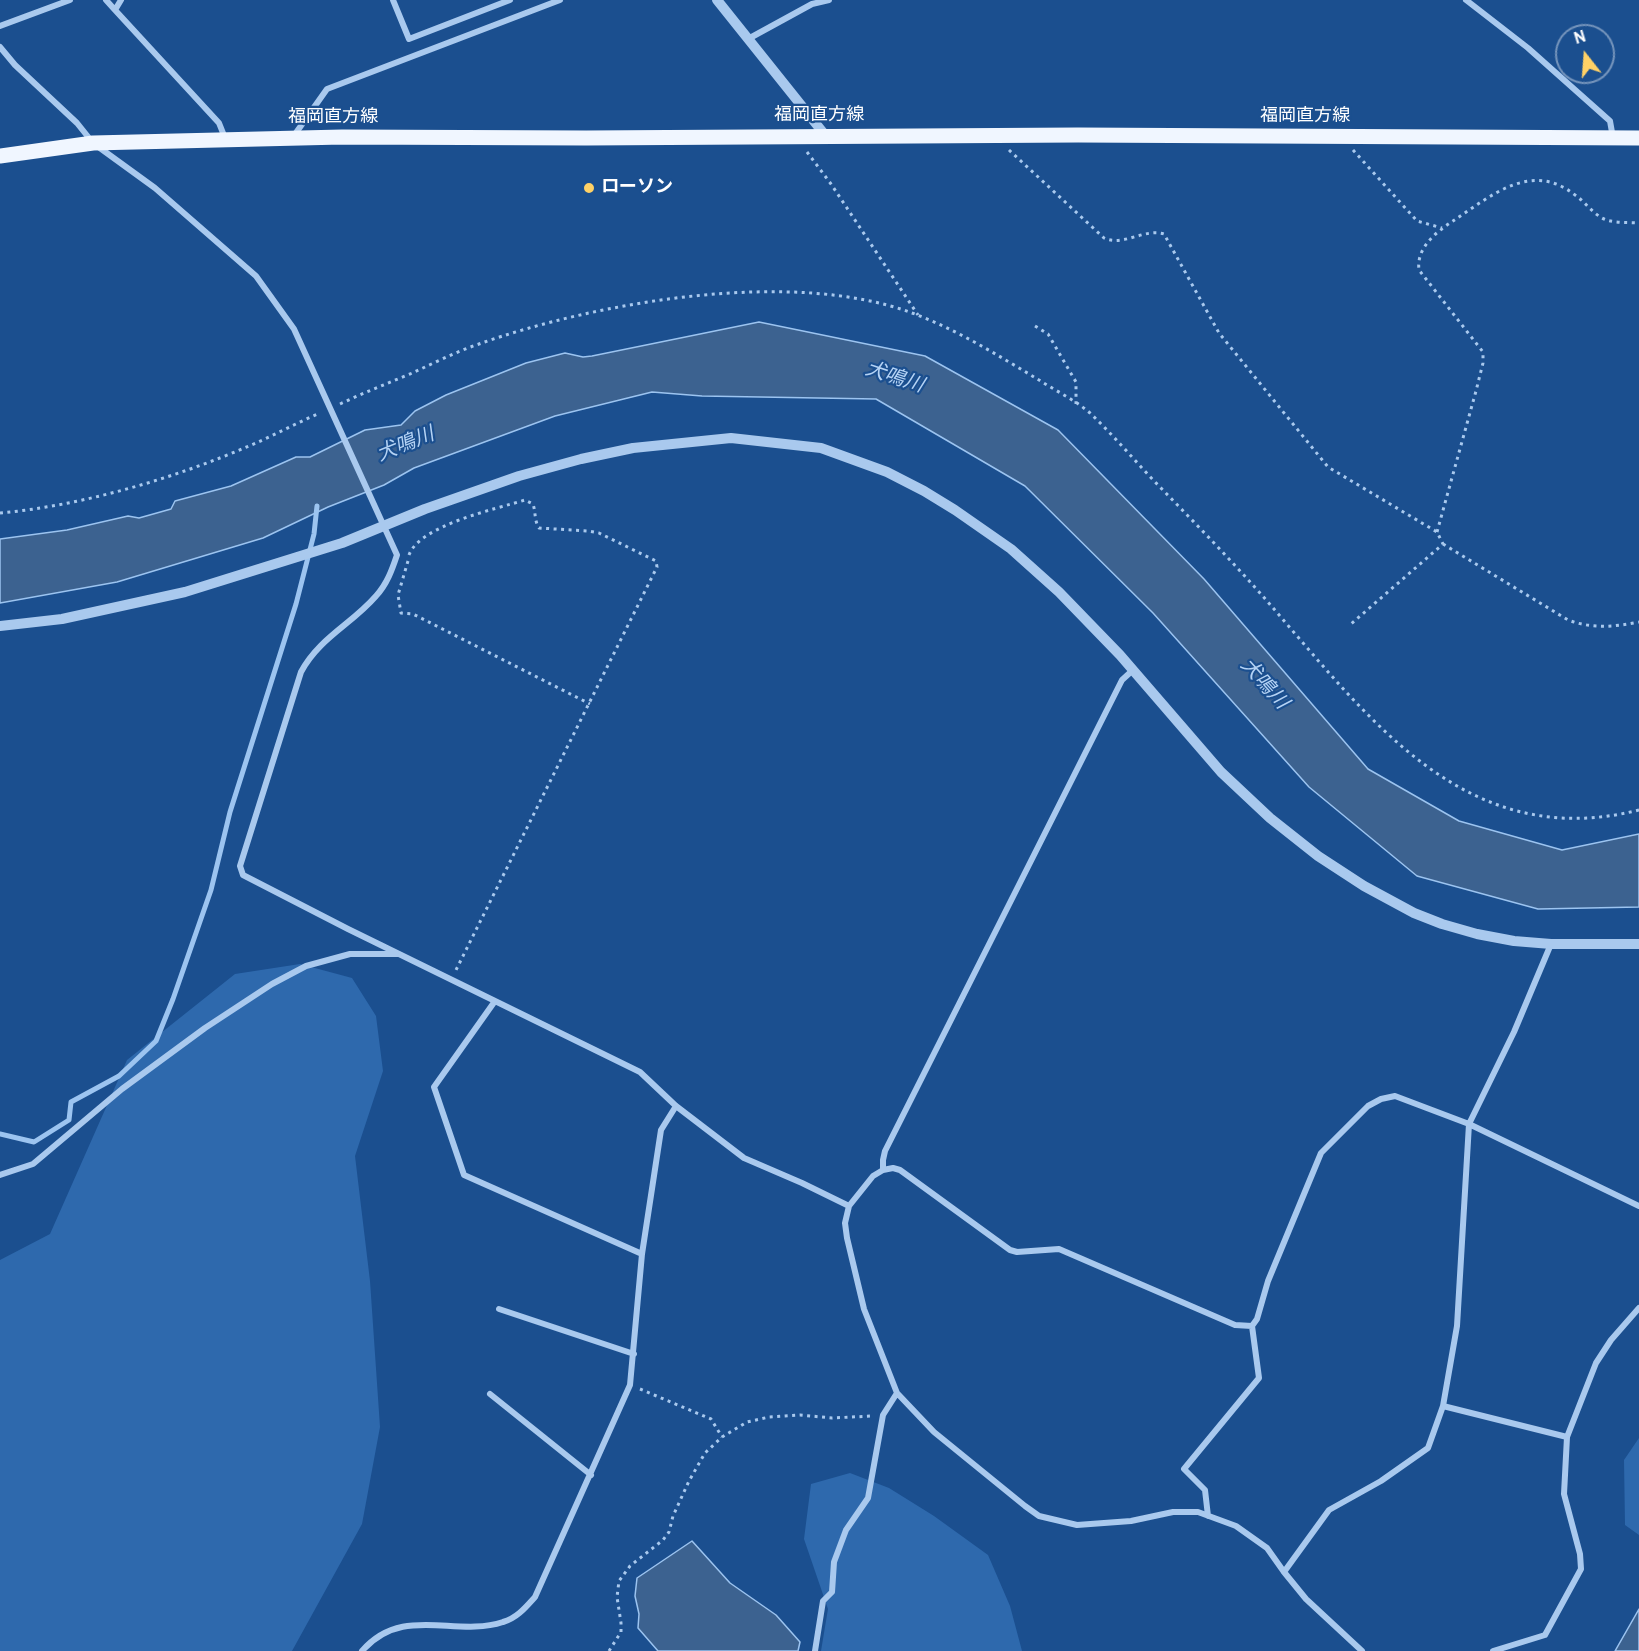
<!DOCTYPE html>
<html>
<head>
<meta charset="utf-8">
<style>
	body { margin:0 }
	#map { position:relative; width:1639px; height:1651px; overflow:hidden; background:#1b4f8f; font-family:Overpass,sans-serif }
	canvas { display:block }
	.north { position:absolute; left:1555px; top:24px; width:60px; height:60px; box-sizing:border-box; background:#1b4f8f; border:2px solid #7695bc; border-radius:50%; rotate:343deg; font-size:16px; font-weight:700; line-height:24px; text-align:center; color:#fff }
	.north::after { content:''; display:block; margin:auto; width:21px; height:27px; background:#ffd166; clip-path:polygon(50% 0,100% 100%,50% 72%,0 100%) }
</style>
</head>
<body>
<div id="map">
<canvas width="1639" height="1651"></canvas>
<div class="north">N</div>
</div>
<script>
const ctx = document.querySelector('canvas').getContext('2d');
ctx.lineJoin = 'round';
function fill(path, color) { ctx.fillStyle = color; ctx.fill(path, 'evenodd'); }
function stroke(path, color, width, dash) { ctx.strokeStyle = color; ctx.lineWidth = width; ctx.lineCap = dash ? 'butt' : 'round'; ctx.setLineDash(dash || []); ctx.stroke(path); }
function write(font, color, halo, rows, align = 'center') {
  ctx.font = font + ' Overpass,"Noto Sans JP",sans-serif'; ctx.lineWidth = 4.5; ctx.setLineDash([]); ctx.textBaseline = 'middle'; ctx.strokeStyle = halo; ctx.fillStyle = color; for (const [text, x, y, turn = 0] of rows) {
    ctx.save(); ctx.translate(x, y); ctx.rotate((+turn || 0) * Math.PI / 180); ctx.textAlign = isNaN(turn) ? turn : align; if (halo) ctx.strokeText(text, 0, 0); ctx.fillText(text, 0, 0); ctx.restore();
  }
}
fill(new Path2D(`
	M300,964L352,978L376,1016L383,1071L355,1156L370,1281L380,1427L362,1524L292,1651H0V1260L50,1234L127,1060L235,974Z
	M1639,1438V1535L1625,1525L1624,1460Z
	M850,1473L889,1488L934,1516L988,1555L1010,1606L1022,1651H821L828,1609L804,1539L811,1484Z`), '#2e69ad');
const water = new Path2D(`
	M759,322L925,356L1058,430L1204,579L1368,769L1459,821L1562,850L1639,834V907L1538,909L1417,876L1309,787L1153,613L1025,486L876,399L702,396L652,392L555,416L414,468L384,485L328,507L263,538L117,582L0,603V539L67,530L128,516L139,518L171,509L175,501L231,486L296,457H310L365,430L401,425L415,411L446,395L526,363L565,353L583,357L592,356Z
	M692,1541L730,1583L776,1615L800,1642L798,1651H658L638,1628L639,1614L635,1596L637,1578Z
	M1639,1609V1651H1615Z`);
fill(water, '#3c6290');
stroke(water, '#9cc4f0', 1.5);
stroke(new Path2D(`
	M0,1134L34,1142L69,1120L71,1102L119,1076L156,1041L173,999L211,890L230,812L296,604L314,534L317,506`), '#9cc4f0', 5);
stroke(new Path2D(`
	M1009,150L1104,238C1123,247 1144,228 1164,234L1219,333L1328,467L1437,532L1443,544L1351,624
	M1353,150L1417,221L1442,228
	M807,152L831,184L918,315
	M1035,326L1048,334L1076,382V404
	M340,404C363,393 386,384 410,374C432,364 455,352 479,344C597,302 792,268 912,313C956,329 999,356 1039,380C1056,391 1075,400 1090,413C1114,436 1135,461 1158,485C1195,523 1232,561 1267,601C1367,716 1465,854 1639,810
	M0,513C81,506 175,478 249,446C273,436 296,423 320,413
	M1437,532L1476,391L1483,363V352L1419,270C1416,248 1436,232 1453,221C1491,196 1531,160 1575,195C1584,201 1590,210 1599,216C1609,224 1627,222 1639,223
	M1443,544L1568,620C1592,629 1614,627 1639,622
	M409,555C420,525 496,509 525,500L533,504C536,513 534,520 539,528L588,531L599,533L656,561L657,567L455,972
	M408,561L398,595L401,613L413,614L590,704
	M640,1389L711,1419L722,1437
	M609,1651L621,1632V1623L617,1597L619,1581L630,1566L663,1540L669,1532L673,1516L689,1481L705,1453L722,1437L747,1422L769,1417L800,1415L832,1418L872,1416`), '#a9c9ee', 3, [3, 4.5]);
stroke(new Path2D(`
	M106,0L115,10
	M121,0L115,10L219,123L225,138
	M393,0L409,39L510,0
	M1466,0L1528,48L1610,121L1613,138
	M0,26L70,0
	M748,39L812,4L829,0
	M0,47L15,65L77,123L93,143L155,188L256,276L294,329L397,555C392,570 387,584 376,596C352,624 319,638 301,672L240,866L243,875L348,929L640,1072L676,1106L744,1158L802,1183L849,1206
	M293,137L327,89L560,0
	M495,1001L434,1087L464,1175L642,1254
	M883,1170V1160L885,1151L1122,680L1133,670
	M0,1175L33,1164L122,1089L205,1028L272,984L306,966L350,954H399
	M499,1309L634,1354
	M490,1394L591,1475
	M1443,1406L1567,1437
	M1208,1516L1205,1490L1184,1469L1259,1378L1252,1326
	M1284,1572L1329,1510L1381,1481L1428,1448L1443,1406L1457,1326L1469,1124L1514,1032L1551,944
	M362,1651C403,1604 455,1638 503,1622C517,1618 526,1607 535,1597L630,1385L642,1254L661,1130L676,1106
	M815,1651L823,1601L832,1592L834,1562L846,1530L868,1498L883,1415L897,1393
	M1362,1651L1306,1599L1284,1572L1267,1548L1236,1526L1198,1512H1173L1131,1521L1077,1525L1039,1516L1025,1506L934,1432L897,1393L864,1309L847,1238L845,1223L849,1206L873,1176L883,1170L893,1168L900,1170L1010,1250L1017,1252L1059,1249L1235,1325L1252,1326L1257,1319L1268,1281L1321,1153L1368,1106L1381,1099L1395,1096L1469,1124L1639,1206
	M1493,1651L1545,1635L1581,1569L1580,1554L1564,1494L1567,1437L1596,1363L1611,1340L1639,1308`), '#a9c9ee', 6);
stroke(new Path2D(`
	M717,0L825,135
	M0,626L62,619L185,592L342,543L425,509L519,476L581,459L633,448L731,438L821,448L887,472L924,491L955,510L1011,549L1059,592L1120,655L1221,772L1270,818L1318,856L1364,886L1414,913L1442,924L1477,934L1514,941L1551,944H1639`), '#a9c9ee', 10);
stroke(new Path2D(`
	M0,156L93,143L342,137L586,138L1078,135L1639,138`), '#f0f6ff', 15);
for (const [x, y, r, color] of [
	[589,188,6,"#ffd166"]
]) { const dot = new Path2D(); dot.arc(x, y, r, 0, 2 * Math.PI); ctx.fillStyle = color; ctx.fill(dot); stroke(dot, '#1b4f8f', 2); }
write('18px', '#fff', '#1b4f8f', [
	["福岡直方線",819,116],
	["福岡直方線",1305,117],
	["福岡直方線",333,118]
]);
write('bold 18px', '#fff', '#1b4f8f', [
	["ローソン",601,188]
], 'left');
write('italic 20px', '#b5d3f5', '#1b4f8f', [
	["犬鳴川",894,379,18],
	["犬鳴川",406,446,-22],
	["犬鳴川",1263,685,48]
]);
</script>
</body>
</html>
